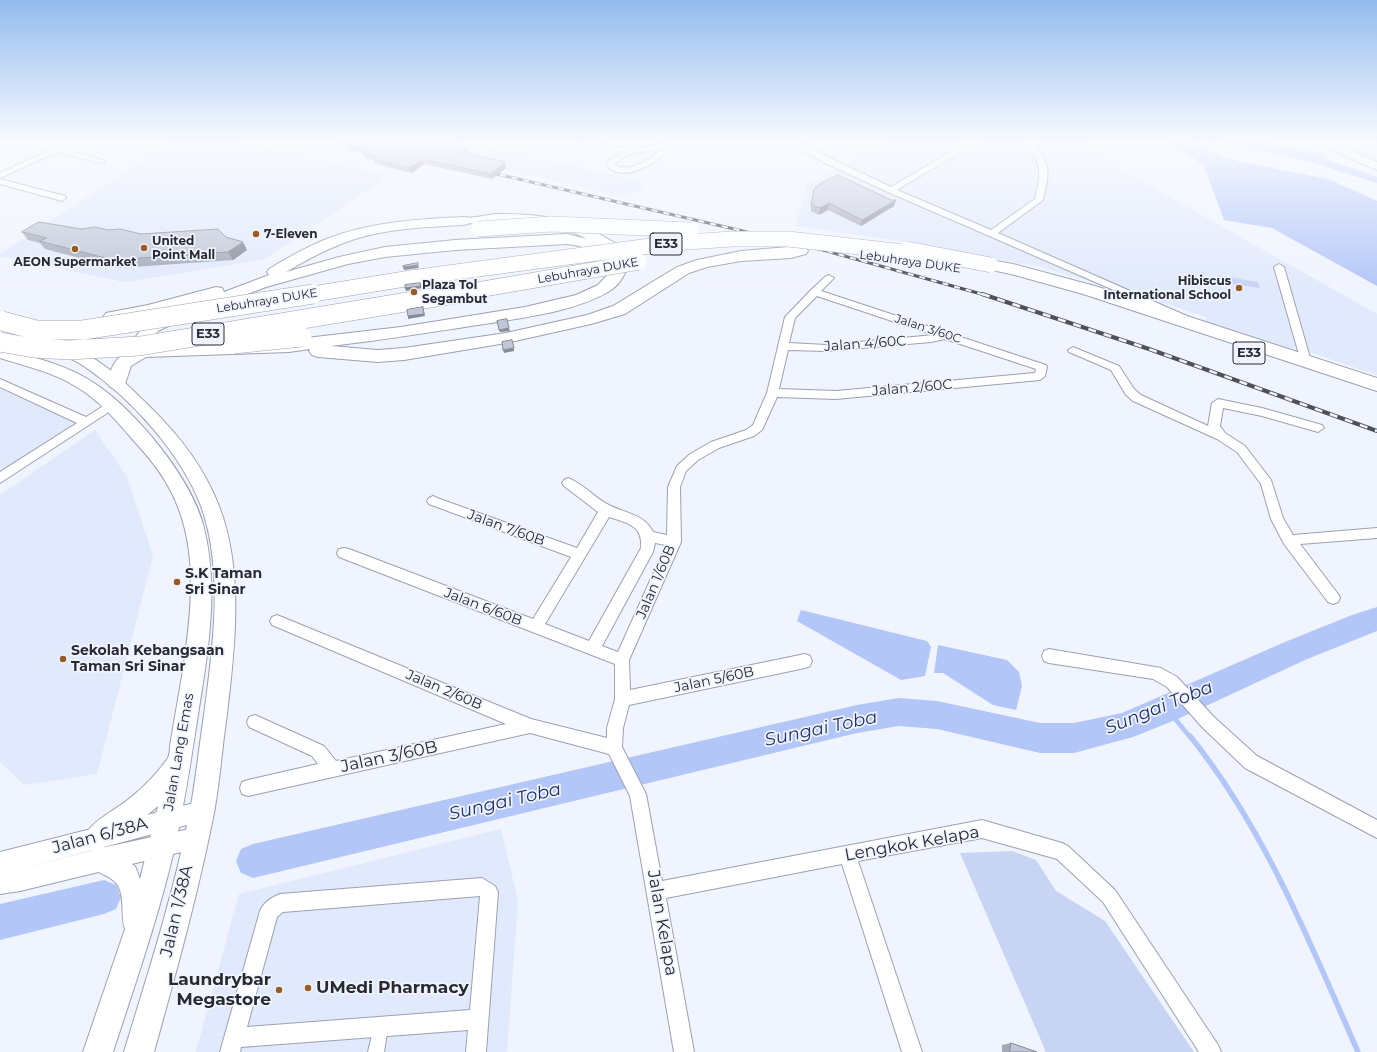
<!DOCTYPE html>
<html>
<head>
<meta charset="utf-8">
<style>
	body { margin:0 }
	canvas { display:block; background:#f0f4fe }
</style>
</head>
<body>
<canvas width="1377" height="1052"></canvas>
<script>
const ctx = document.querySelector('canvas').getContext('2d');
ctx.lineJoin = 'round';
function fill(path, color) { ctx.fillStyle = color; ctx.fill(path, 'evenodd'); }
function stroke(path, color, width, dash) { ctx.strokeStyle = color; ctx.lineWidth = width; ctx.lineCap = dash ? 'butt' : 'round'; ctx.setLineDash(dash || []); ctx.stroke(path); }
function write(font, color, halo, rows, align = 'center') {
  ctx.font = font + ' Montserrat,sans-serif'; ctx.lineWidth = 3.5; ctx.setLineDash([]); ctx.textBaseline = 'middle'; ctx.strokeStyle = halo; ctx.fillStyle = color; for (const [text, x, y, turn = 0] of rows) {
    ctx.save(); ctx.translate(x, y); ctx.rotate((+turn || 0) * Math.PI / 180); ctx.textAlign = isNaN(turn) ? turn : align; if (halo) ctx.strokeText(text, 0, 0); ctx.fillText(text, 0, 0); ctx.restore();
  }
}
fill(new Path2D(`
	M173,141H238L389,176L263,260L124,282L0,256V254Z
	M379,141H458L646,182L630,198Z
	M889,141H1089L1105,158L1118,168L1377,314V375L1294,347L1295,352L1206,322V317L1170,305L1041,267L893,240L796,226L806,185Z
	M0,387L79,423L0,474Z
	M95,430L127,477L153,556L97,774L24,785L0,762V495Z
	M501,829L518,901L507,1052H196L239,894Z`), '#e1e9fc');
fill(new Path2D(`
	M1218,275L1258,282L1260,288L1219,282Z
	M1012,851L1036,860L1056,891L1105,921L1194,1052H1046L960,853Z`), '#c7d4f4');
fill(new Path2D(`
	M1169,141H1199L1191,143L1223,158L1328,179L1377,201V286L1272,228L1224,220L1204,166Z
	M1212,141H1255L1321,154L1328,160L1377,177V183L1304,160Z
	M801,610L927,641L931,647L925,676L901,680L797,621Z
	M938,645L1007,660L1019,672L1022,686L1016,710L993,705L943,673H934Z`), '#b3c6f8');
stroke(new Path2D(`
	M1167,709L1190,737`), '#b3c6f8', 4.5);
stroke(new Path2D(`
	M1190,736C1265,829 1310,943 1358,1052`), '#b3c6f8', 5.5);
fill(new Path2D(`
	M1377,607V631L1305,660L1178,719L1133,737L1074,753H1040L937,729L899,726L857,733L253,878L241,873L236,861L241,849L253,844L857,705L899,698L937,701L1040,723H1074L1122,713L1285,642L1352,615Z
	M104,880L116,885L121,897L116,909L104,914L0,940V904Z`), '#b3c6f8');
const pedestrian = new Path2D(`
	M380,1019L385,1022L388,1027L384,1052H368L375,1022Z`);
const minor = new Path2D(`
	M3,141H13L0,147V142Z
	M69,141H79L64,149L105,161L101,163L57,152L0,178V173Z
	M577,141C597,141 616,148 636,148C651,148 664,141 679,141C666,157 626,186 607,166L609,160L624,152ZM663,148C652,157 631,174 615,165C625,150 648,153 663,148Z
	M784,141H794L891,187L969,141H979L897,190L991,230L1035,199C1042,169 1042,166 1024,141H1032C1051,166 1050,170 1043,200L998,233L1187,316L1182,319L1178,318L888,192L825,163Z
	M1360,141H1371L1377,143V148Z
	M0,179L65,196L66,198L62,201L0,184Z
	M1279,264L1284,267L1310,358L1309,360L1305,361L1300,358L1274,267Z
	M829,275L834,278L821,291L1046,365L1047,367L1045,376L1040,380L836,399L777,397L762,430L754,436L719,448L698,460L686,471L680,487L681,542L629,660L630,690L805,654L810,656L812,661L810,666L805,668L629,705L623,728L622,747L646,794L662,881L982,820L1062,843L1068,846L1115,890L1218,1045L1221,1052H1199L1103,902L1057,859L982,838L858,861L922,1052H902L842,864L666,898L694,1052H674L630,796L609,754L530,733L248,796L242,794L240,788L242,782L248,780L318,764L312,756L249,727L247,722L249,717L255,715L324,746L336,761L506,724L272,625L270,621L272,617L277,615L531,719L607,738V728L615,699V664L339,557L337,553L339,549L344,548L349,549L533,619L571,557L429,504L427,501L429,498L433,496L437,498L577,548L598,512L564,486L562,483L564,480L568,478C582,483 594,497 607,504C623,513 645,514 653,532L667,535L668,487L677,466L690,454L711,442L746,430L753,425L767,393L785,317L811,290L826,276ZM817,296L934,335L826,345L789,343L795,318ZM945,339L1036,369L1035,373L836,391L779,389L788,350L826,351L931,342ZM609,517C627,523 643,525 641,548L589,641L545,624ZM655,543L666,545L618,652L602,646L653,552Z
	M1073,347L1119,366L1134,389L1141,395L1208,426L1212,403L1218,399L1262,408L1322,425L1324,428L1318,432L1262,416L1223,408L1220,426L1225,433L1245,446L1271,480L1283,518L1293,535L1377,528V538L1300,544L1338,594L1340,598L1338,602L1333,604L1328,602L1284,544L1271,519L1261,484L1237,452L1217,439L1133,401L1126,395L1111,370L1069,352L1068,350Z
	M0,379L86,417L108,403L112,402L118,406L0,483V472L77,423L0,387Z
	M1049,649L1161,668L1177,677L1214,717L1257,756L1377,820V838L1245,768L1202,727L1167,687L1153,679L1049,663L1044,661L1042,656L1044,651Z
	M482,878L495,886L498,892L486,1052H466L468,1030L241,1047L240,1052H220L260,911C264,902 271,898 280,894ZM480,896L470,1010L247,1027L277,917L283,912Z`);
const tertiary = new Path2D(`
	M202,801L209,804L212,811L209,818L202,821L17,870L101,848L194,828L202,831L205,839L202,847L20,891L0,894V852Z`);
const secondary = new Path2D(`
	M1315,141H1330L1377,162V170L1317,143Z
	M59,343C96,353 123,380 149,406C179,435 204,467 219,506C244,570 235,648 227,714C222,747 220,781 214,813C198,894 176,973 154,1052H124C148,973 174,893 190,811C196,779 199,747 204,715C213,648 224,570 201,506C181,453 131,398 85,367C76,360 64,356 54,351L51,348L54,345Z
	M0,348C29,356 60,363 86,378C130,403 189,474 203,524C219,584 209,648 199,708C192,754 185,801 175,846C159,916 135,984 113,1052H83L125,929C120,916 126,895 116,883C106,872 95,876 88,859L92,850L95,849L88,846L84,837C92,820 116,810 130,798C144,787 158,772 168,758C170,754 170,744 171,740C175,716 179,693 183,670C192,609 200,542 168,486C159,469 146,454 133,440C116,420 98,399 75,386C52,372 25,366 0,358ZM158,806L140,879L135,866L103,847L139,822Z`);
const motorway = new Path2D(`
	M495,214C546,213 582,220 624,249C634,264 622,284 608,292C575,311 528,317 491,323C437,331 384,340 331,346L378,350L404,348L506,333L587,315L613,306L677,267L697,260L741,251L800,246L806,248L808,251L806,254L791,258L741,261L707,267L689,273L625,314L591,324L506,343L404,360L378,362L318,357L312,355L309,351L310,349L289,352L146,357L131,366L124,387L117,389L110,387L108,383C111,363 119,353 139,347L134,339L146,323L170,311L176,310L182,311L185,315L182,319L158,331L152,339L154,342L164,344L289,340L401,327L525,307L576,295L598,285L608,274L612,264L610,254L598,245L600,248L598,251L592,253L580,246L567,244L455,250L385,257L348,264L266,287L201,312L195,311L193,307L195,303L201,301L149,315L112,322L106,321L103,317L106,313L148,305L216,287L222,288L224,292L269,275L267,272L269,269C289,257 308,246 329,238C372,222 418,219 464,217C472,219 486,215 495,214ZM470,223C481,226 493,223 504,223C533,222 561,225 587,239L567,234L455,240L385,247L339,257L286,272C308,259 330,247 355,239C390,228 428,227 464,225Z
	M968,256L1013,264L1095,286L1377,378V391L1083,294L1011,274L962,264L960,261L962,258Z`);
stroke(pedestrian, '#9ba1b1', 2);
stroke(minor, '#9ba1b1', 2);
stroke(tertiary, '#9ba1b1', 2);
stroke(secondary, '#9ba1b1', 2);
stroke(motorway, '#9ba1b1', 2);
fill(pedestrian, '#fff');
fill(minor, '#fff');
fill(tertiary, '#fff');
fill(secondary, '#fff');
fill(motorway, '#fff');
const railFar1 = new Path2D(`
	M488,172L812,247L985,295`);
const rail = new Path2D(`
	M982,294L1149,349L1377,431`);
stroke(railFar1, '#4e5158', 3);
stroke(rail, '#4e5158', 4);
stroke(railFar1, '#f0f4fe', 2, [6]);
stroke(rail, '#f0f4fe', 2.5, [8]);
const motorwayBridgeFar1 = new Path2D(`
	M478,229L551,224L692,230
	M907,249L991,265
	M307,295L411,278L673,243L732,239H788L922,254
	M449,295L639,262`);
const motorwayBridge = new Path2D(`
	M2,321L36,330H83L313,294
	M0,342L34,348L69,350L140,346L455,294
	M234,344L302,337`);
stroke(motorwayBridgeFar1, '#9ba1b1', 16, []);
stroke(motorwayBridge, '#9ba1b1', 20, []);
stroke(motorwayBridgeFar1, '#fff', 15);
stroke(motorwayBridge, '#fff', 19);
fill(new Path2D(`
	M328,141H442L467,148L468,153L467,154L506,168L492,179L424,164L412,173L375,164L373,160L365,158L363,153L350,150L349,146Z
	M891,200H896L894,206L861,226L828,210L819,215L811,211V205Z
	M81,229L108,230L141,234L226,237L243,242L247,250L233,260L119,268L45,249L40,243L28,240L22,232Z
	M1011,1043L1037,1052H1002V1045Z`), '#a5aab9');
fill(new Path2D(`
	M467,148L468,153L462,158L461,152Z
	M423,159L424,164L412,173L410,168Z
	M505,162L506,168L492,179L491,174Z
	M896,200L894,206L861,226L862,220Z
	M829,203L828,210L819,215L820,208Z
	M243,242L247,250L233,260L228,252Z
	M418,265L419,268L404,270L403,267Z
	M420,283L422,288L406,291L405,288Z
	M423,307L425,316L408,319V316Z
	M509,328L510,331L500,332L499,330Z
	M514,348V351L504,353L503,350Z`), '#868b96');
const building = new Path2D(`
	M347,141H442L467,148L461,152L505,162L491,174L423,159L410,168L373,159L377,156L363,153L368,150L348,145L352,142Z
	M838,175L891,200H896L862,220L829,203L820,208L811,205L814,189L821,183Z
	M39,222L81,229L95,227L108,230L120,229L141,234L218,229L226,237L243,242L228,252L113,260L39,241L47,238L22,232Z
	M418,263V265L403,267V266Z
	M420,283L421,286L405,288V285Z
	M423,307L424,314L408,316L407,310Z
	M507,319L509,328L499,330L497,321Z
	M512,340L514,348L503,350L502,342Z
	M1011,1043L1037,1052H1010Z`);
fill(building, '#c0c6d7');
stroke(building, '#868b96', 1);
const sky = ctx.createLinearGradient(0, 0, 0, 288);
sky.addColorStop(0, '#93bbee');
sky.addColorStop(0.49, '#f8faff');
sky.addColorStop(1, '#f8faff00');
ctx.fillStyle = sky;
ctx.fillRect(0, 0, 1377, 288);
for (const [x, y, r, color] of [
	[256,234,4,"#9a5b22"],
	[144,248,4,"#9a5b22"],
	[75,249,4,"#9a5b22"],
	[1239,288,4,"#9a5b22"],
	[414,292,4,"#9a5b22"],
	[177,582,4,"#9a5b22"],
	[63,659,4,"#9a5b22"],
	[308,988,4,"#9a5b22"],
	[279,990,4,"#9a5b22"]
]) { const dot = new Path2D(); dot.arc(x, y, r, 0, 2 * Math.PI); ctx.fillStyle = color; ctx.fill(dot); stroke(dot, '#f0f4fe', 1.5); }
write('bold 12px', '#282a31', '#f0f4fe', [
	["7-Eleven",264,234],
	["United",152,241],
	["Point Mall",152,255],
	["AEON Supermarket",75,262,"center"],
	["Hibiscus",1231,281,"right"],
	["International School",1231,295,"right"],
	["Plaza Tol",422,285],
	["Segambut",422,299]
], 'left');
write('12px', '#282a31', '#f0f4fe', [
	["Lebuhraya DUKE",910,262,8],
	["Lebuhraya DUKE",588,271,-10],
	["Lebuhraya DUKE",267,301,-9],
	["Jalan 3/60C",928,329,18]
]);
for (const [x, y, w] of [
	[666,244,32],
	[208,334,32],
	[1249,353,32]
]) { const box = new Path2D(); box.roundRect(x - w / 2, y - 11, w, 22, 3); ctx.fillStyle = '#f0f4fe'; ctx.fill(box); stroke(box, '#282a31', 1); }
write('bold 13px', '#282a31', null, [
	["E33",666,244],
	["E33",208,334],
	["E33",1249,353]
]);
write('14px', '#282a31', '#f0f4fe', [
	["Jalan 4/60C",865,344,-4],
	["Jalan 2/60C",912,388,-5],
	["Jalan 7/60B",506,528,20],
	["Jalan 1/60B",656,582,-67],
	["Jalan 6/60B",483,607,21],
	["Jalan 5/60B",714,680,-12],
	["Jalan 2/60B",444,690,23],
	["Jalan Lang Emas",179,752,-80]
]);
write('bold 14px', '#282a31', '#f0f4fe', [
	["S.K Taman",185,574],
	["Sri Sinar",185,590],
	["Sekolah Kebangsaan",71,651],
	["Taman Sri Sinar",71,667]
], 'left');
write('17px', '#282a31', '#f0f4fe', [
	["Jalan 3/60B",389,757,-12],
	["Jalan 6/38A",100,836,-15],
	["Lengkok Kelapa",912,844,-10],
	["Jalan 1/38A",177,911,-77],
	["Jalan Kelapa",662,923,80]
]);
write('bold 17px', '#282a31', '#f0f4fe', [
	["Laundrybar",271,980],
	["Megastore",271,1000],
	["UMedi Pharmacy",316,988,"left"]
], 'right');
write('italic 18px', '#20306a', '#f0f4fe', [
	["Sungai Toba",1159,708,-22],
	["Sungai Toba",821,729,-12],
	["Sungai Toba",505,802,-13]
]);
</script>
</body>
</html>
